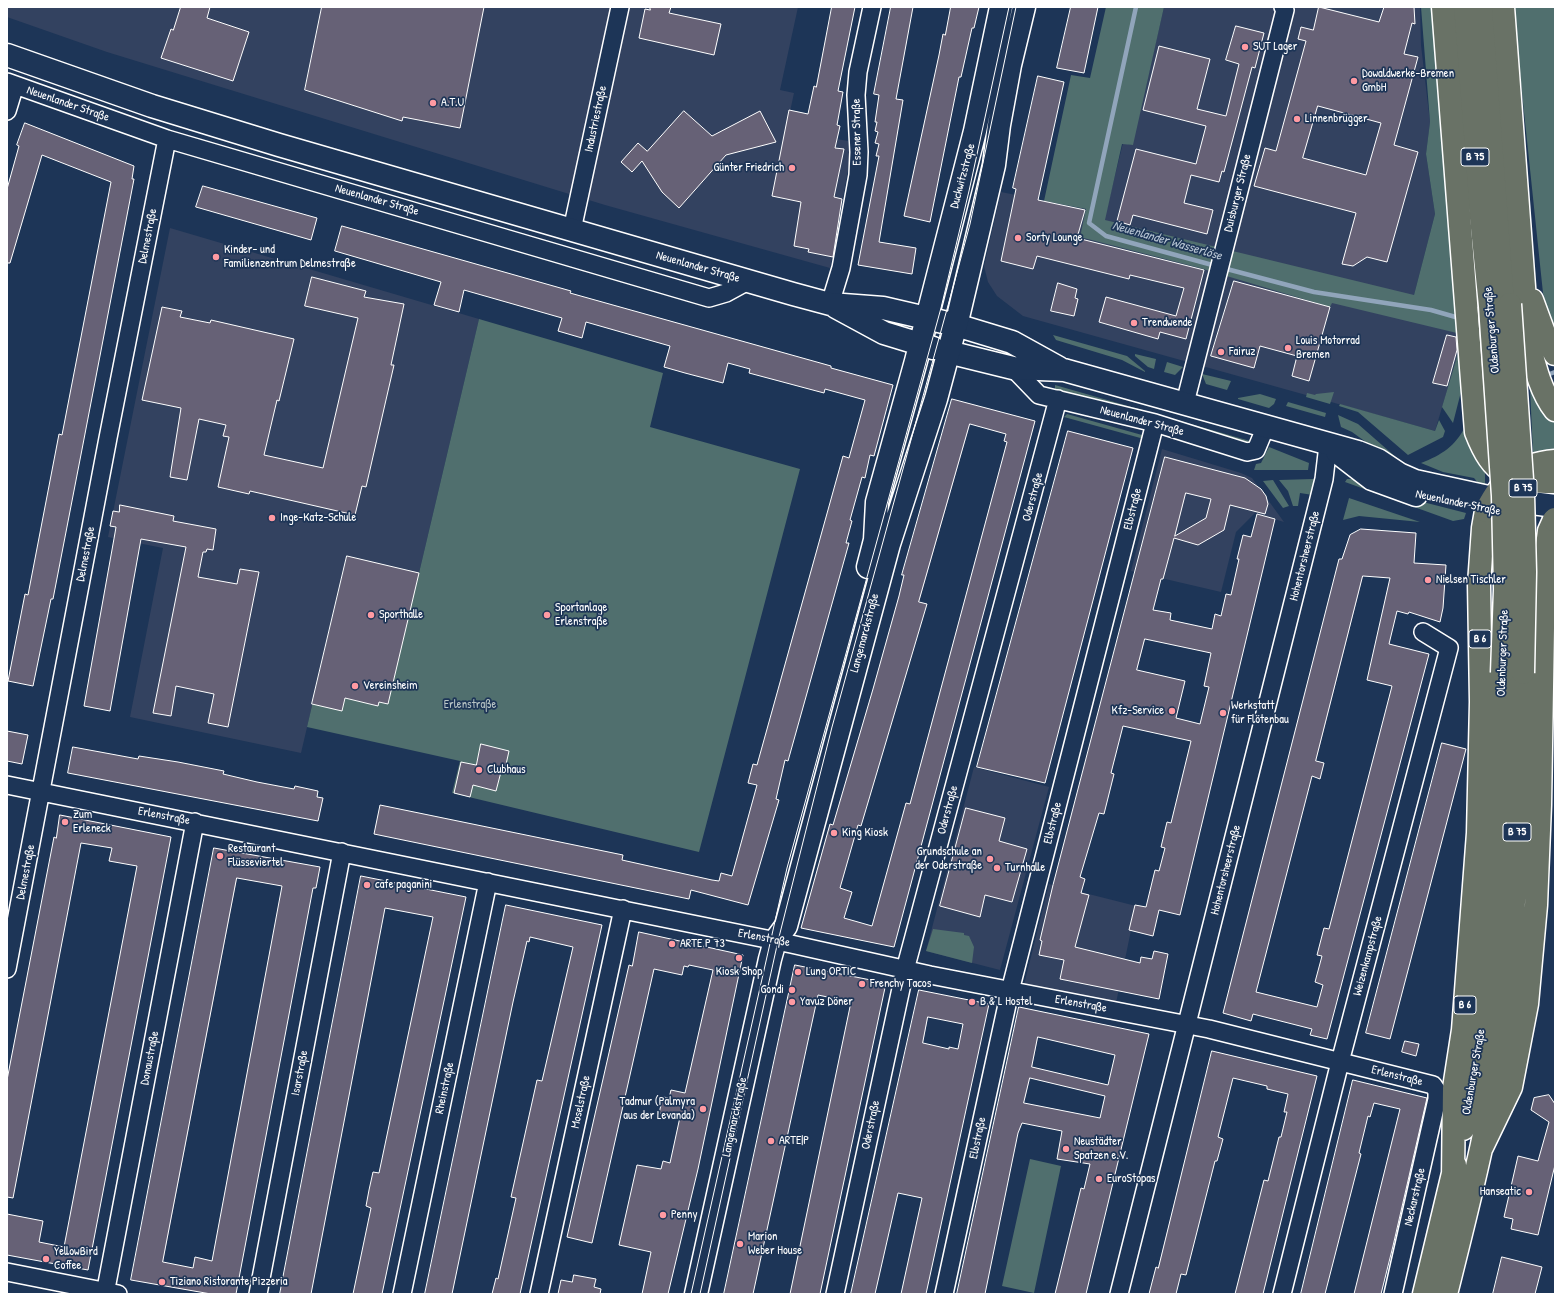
<!DOCTYPE html>
<html>
<head>
<meta charset="utf-8">
<style>
	body { margin:0 }
	#map { position:relative; width:1562px; height:1301px; overflow:hidden; background:#1d3557; font-family:"Patrick Hand",sans-serif }
	canvas { display:block }
	.frame { position:absolute; inset:0; border:8px solid #fff; pointer-events:none }
</style>
</head>
<body>
<div id="map">
<canvas width="1562" height="1301"></canvas>
<div class="frame"></div>
</div>
<script>
const ctx = document.querySelector('canvas').getContext('2d');
ctx.lineJoin = 'round';
function fill(path, color) { ctx.fillStyle = color; ctx.fill(path, 'evenodd'); }
function stroke(path, color, width, dash) { ctx.strokeStyle = color; ctx.lineWidth = width; ctx.lineCap = dash ? 'butt' : 'round'; ctx.setLineDash(dash || []); ctx.stroke(path); }
function write(font, color, halo, rows, align = 'center') {
  ctx.font = font + ' "Patrick Hand",sans-serif'; ctx.lineWidth = 3.5; ctx.setLineDash([]); ctx.textBaseline = 'middle'; ctx.strokeStyle = halo; ctx.fillStyle = color; for (const [text, x, y, turn = 0] of rows) {
    ctx.save(); ctx.translate(x, y); ctx.rotate((+turn || 0) * Math.PI / 180); ctx.textAlign = isNaN(turn) ? turn : align; if (halo) ctx.strokeText(text, 0, 0); ctx.fillText(text, 0, 0); ctx.restore();
  }
}
fill(new Path2D(`
	M7,7H798L780,90L794,93L786,130L848,141L850,159L830,268L605,205L107,52L7,17Z
	M1164,7H1420L1421,45L1430,122L1426,154L1435,214L1414,295L1461,334L1462,340L1435,431L1023,316L997,296L988,282L984,266L1001,192L1086,209L1104,220L1123,143L1132,145Z
	M170,228L479,319L419,573L347,556L301,753L130,717L163,548L108,537Z
	M1162,449L1241,473L1252,478L1284,522L1255,513L1236,532L1221,592L1131,571Z
	M974,767L1049,787L1000,970L926,951Z
	M1049,884L1136,906L1116,1003L1024,985Z`), '#334260');
fill(new Path2D(`
	M1106,7H1164L1133,145L1122,144L1105,220L1414,295L1435,214L1426,154L1430,122L1421,7H1435L1461,334L1332,303L1330,307L1200,268L1080,237L1086,209L1044,201L1071,75L1090,78Z
	M1513,7H1555V339L1549,323L1543,293Z
	M479,319L663,373L650,427L800,469L699,852L452,793L460,761L307,727L347,556L419,573Z
	M1053,335L1127,356L1145,371V372L1122,360L1056,340Z
	M1462,340L1463,384L1453,423L1442,407Z
	M1135,354L1156,359L1154,369L1148,367L1135,356Z
	M1167,362L1183,367L1175,375L1164,372Z
	M1202,374L1231,381L1227,390L1206,384Z
	M1055,385L1250,441L1248,446L1055,391Z
	M1535,387L1555,421V449L1533,453L1530,388Z
	M1334,392L1330,404L1306,397L1307,393L1315,395L1316,394Z
	M1260,394L1276,399L1274,404L1269,408L1238,399V398Z
	M1288,402L1326,413L1325,417L1286,406Z
	M1340,404L1435,431L1439,420L1445,431L1443,437L1408,455L1358,412L1339,406Z
	M1067,414L1142,435L1144,439L1064,417Z
	M1338,415L1358,424L1398,459L1391,460L1352,432L1341,427Z
	M1465,427L1471,451L1485,471V485L1479,484L1474,478L1443,472L1421,463C1442,455 1455,446 1465,427Z
	M1269,447L1309,463L1308,470H1254L1256,464L1261,463Z
	M1313,479L1316,480L1313,495L1300,493L1298,506H1293L1288,491L1279,480Z
	M1347,479H1359L1423,502L1466,513L1464,519L1453,521L1345,482Z
	M1273,480L1289,506L1283,508L1263,481Z
	M1349,498L1420,522L1359,516L1343,520Z
	M933,929L964,933V935L969,936L974,947L972,963L926,951Z
	M1030,1159L1061,1166L1034,1293L1002,1286Z`), '#506f6e');
stroke(new Path2D(`
	M1136,7L1089,223L1106,236L1216,266
	M1223,268L1314,292L1431,310L1459,318
	M1547,375L1555,372`), '#91a5bb', 4.5);
const building = new Path2D(`
	M181,7H210L207,18L249,32L233,81L161,58L171,29L173,30Z
	M322,7H484L460,128L403,117L402,121L305,90Z
	M650,7H671L669,13L721,24L714,55L639,38L645,9L650,10Z
	M832,7H855L838,91L843,92L837,125L840,126L835,148L844,149L834,197L842,199L833,257L808,252L809,249L794,246L801,202L772,196L789,110L808,114L814,86L816,87Z
	M891,7H913L896,99L903,100L879,242L916,248L912,274L858,265L879,156H876L879,144L875,143L878,132L875,131L877,122H875L879,95L874,94Z
	M951,7H979L974,28H972L961,77H959L930,222L904,216L939,55L943,34L945,35Z
	M1071,7H1098L1084,73L1057,68Z
	M1319,7L1379,22L1384,7H1414L1415,24L1412,23L1404,54L1418,57L1394,145L1418,152L1387,262L1367,257L1353,266L1342,264L1356,213L1254,186L1265,148L1276,151L1306,41L1298,39L1301,27L1313,30ZM1318,106L1381,123L1366,175L1303,158Z
	M1236,26L1264,33L1255,68L1252,67L1224,172L1222,171L1219,182L1191,175L1184,203L1213,210L1207,234L1133,215L1130,225L1117,221L1136,149L1196,164L1206,126L1143,110L1159,46L1210,59L1197,109L1226,116L1239,64L1226,60Z
	M1038,76L1064,82L1038,200L1085,210L1077,238L1204,270L1186,339L1160,332L1158,339L1099,322L1106,297L1176,316L1184,288L1130,275L1129,279L1037,256L1033,269L1001,261L1016,189L1013,188Z
	M684,111L712,136L760,111L776,142L726,155L679,208L662,192L642,161L632,172L621,162L638,143L647,151Z
	M25,123L134,166L132,179H134L84,439L53,599H51L33,686L8,681L25,594L28,595L59,434L62,435L111,182L42,155L10,263H7V189L19,146L17,145Z
	M203,186L317,218L311,240L196,207Z
	M342,226L571,291L570,293L831,366V368L893,385L874,456L870,455L865,478L862,477L850,520L852,521L846,543H849L788,761L785,760L776,799L779,800L748,905L691,890L689,899L374,834L380,805L623,855L622,860L712,880L719,881L721,873L732,876L757,785L748,783L753,764L757,765L843,456L849,458L865,400L825,389L824,393L749,373L750,369L728,363L723,383L685,373L664,367L670,346L586,322L582,338L558,331L562,318L464,290L459,312L434,305L441,282L335,251Z
	M312,277L366,291L364,297L404,304L391,365H394L366,487L362,486L355,515L250,491L249,494L218,487L229,437L223,436L226,425L199,419L187,480L170,477L181,408L142,400L162,307L182,311L180,317L210,323L211,320L294,339L279,401L277,400L264,455L323,468L358,318L305,306Z
	M1234,281L1330,307L1309,381L1292,376L1297,356L1260,346L1254,368L1211,356Z
	M1058,283L1077,289L1075,298L1078,299L1074,316L1051,311Z
	M1447,335L1456,337L1457,350L1447,386L1433,383Z
	M952,399L1035,421L894,947L801,928L830,824L833,825L873,689L899,596L904,575H902ZM970,424L1006,434L1004,441L1007,442L910,804L906,803L872,926L844,918L852,892L840,888L858,825L861,826L927,604L919,602Z
	M1068,431L1133,448L1045,783L977,767Z
	M1165,457L1245,478L1261,489L1266,496L1268,504L1265,514L1230,505L1224,530L1198,545L1174,538L1163,579H1161L1153,610L1171,613L1170,620L1212,629L1215,614L1221,616L1226,594L1231,595L1239,559H1237L1243,535L1251,537L1257,514L1275,519L1180,915L1159,910L1153,936L1129,930L1135,905L1146,907L1155,870L1159,871L1165,848L1161,847L1167,822L1171,823L1191,741L1123,726L1111,773L1114,774L1104,814L1099,813L1080,877L1085,879L1081,893L1089,895L1075,947L1140,963L1141,957L1152,959L1154,951L1168,954L1159,999L1060,979L1064,960L1039,955L1042,941L1040,940L1053,885ZM1186,493L1211,499L1206,518L1175,536ZM1145,639L1211,653L1204,686L1209,687L1200,724L1176,718L1185,681L1137,670Z
	M120,505L174,516L173,521L216,529L213,550L207,549L206,552H203L198,577L237,584L240,569L259,572L228,727L208,723L214,694L176,686L171,716L153,713L186,547L141,539L110,711L84,706L115,533L116,527L110,526L113,511L119,512Z
	M1361,529L1416,533L1414,563L1446,565L1443,608L1440,622L1409,612L1408,614L1397,611L1389,644L1429,654L1327,1039L1310,1035L1312,1029L1253,1014L1251,1021L1223,1013L1339,559H1342L1350,535ZM1363,576L1390,578L1367,680L1392,686L1329,929L1324,928L1317,955L1322,956L1315,982L1323,985L1317,1007L1256,992L1312,776L1320,779L1324,763L1316,761Z
	M347,556L419,573L388,704L379,702L378,706L345,698L342,711L312,704Z
	M7,731L28,735L22,764L7,761Z
	M1442,743L1466,749L1390,1039L1366,1033Z
	M481,744L509,751L505,769L502,768L496,791L473,785L470,797L454,793L461,762L476,765Z
	M73,747L138,759L139,756L178,762L224,771L223,774L257,782L294,789L295,786L318,791L317,797L323,798L318,821L68,773Z
	M966,808L1005,818L999,841L1027,849L1012,902L985,895L980,917L940,906Z
	M60,815L171,837L88,1270L7,1255V1214L43,1221L39,1242L64,1247L137,866L109,861L112,848L81,843L13,1198L7,1197V1080L54,837L56,838Z
	M214,848L320,867L316,888H313L236,1294H211L131,1280ZM237,878L282,886L212,1261L195,1257L193,1268L163,1262Z
	M361,876L466,897L382,1294H353L371,1208L366,1206L369,1190L373,1172L379,1173L433,917L385,908L311,1294H280Z
	M506,905L602,925L520,1294H492L496,1278L498,1279L516,1198L511,1197L537,1080L542,1081L573,947L530,937L529,942L527,941L513,1002L452,1294H425Z
	M639,932L743,955L698,1169L668,1294H642L651,1252L619,1245L637,1165L661,1169L663,1161L670,1163L680,1117L659,1113L663,1097L669,1098L671,1090L685,1093L713,970L689,965L688,967L684,966L682,975L654,969L592,1243L567,1237L629,965L632,966Z
	M795,965L886,983L820,1294H790L851,1002L818,995L753,1294H724Z
	M919,990L989,1004L926,1294H901L922,1198L898,1193L875,1294H851ZM928,1017L963,1024L958,1049L949,1047V1049L923,1043Z
	M1019,1007L1149,1034L1086,1294H1055L1081,1188L1084,1189L1090,1164L1057,1159L1062,1131L1022,1123L1018,1133L985,1294H957ZM1038,1037L1115,1055L1108,1085L1032,1067ZM1030,1078L1105,1096L1100,1118L1024,1103Z
	M1405,1041L1419,1044L1416,1056L1402,1052Z
	M1212,1051L1317,1076L1263,1294H1235L1264,1180L1268,1181L1279,1137H1281L1287,1112H1284L1288,1094L1267,1089V1086L1233,1078L1218,1137L1223,1139L1217,1161H1215L1186,1275L1181,1274L1176,1294H1149L1156,1267L1158,1268Z
	M1353,1080L1427,1098L1393,1246L1381,1294H1354L1400,1109L1374,1103L1370,1117L1368,1116L1359,1153L1361,1154L1325,1294H1301Z
	M1549,1095L1555,1104V1165L1538,1235L1511,1229L1513,1219L1504,1217L1518,1156L1538,1161L1549,1122L1531,1110L1534,1098Z
	M1502,1257L1542,1267L1535,1294H1493Z
	M574,1275L596,1279L594,1287L601,1289L600,1294H558L561,1280L572,1282Z`);
fill(building, '#666176');
stroke(building, '#fff', 1);
const minor = new Path2D(`
	M7,82L167,139L709,298L726,293L748,281
	M7,111L15,85
	M572,230L620,7
	M830,304L841,268L858,175L859,152L856,95L858,72L872,7
	M1013,368L1039,395L1155,423L1247,452L1256,450L1266,426
	M1185,403L1285,10L1283,7
	M7,785L791,944L930,975L1209,1029L1433,1085L1437,1091V1099L1393,1294
	M7,969L108,438L167,139
	M7,1272L118,1294
	M105,1294L195,822
	M258,1294L342,852
	M402,1294L488,882
	M539,1294L623,909
	M835,1294L905,970L1058,399
	M944,1294L1010,991L1155,423
	M1119,1294L1324,479L1328,445
	M1282,1294L1340,1062L1449,648L1423,632`);
const tertiary = new Path2D(`
	M956,325L1012,342L1059,368
	M948,352L1013,368L1064,370L1358,452L1378,460L1399,474L1415,481L1493,498L1555,506
	M1337,452L1372,479L1416,495`);
const secondary = new Path2D(`
	M7,55L152,106L279,145L793,294L830,304L883,308L956,325
	M836,307L884,333L933,348
	M868,567L875,540L877,502L916,361L975,131L1001,7
	M696,1294L770,959L775,941L786,926L889,544L936,399L959,313L994,165L999,125L1010,65L1024,7`);
const trunk = new Path2D(`
	M1464,7L1477,179L1490,306
	M1486,7L1498,188L1510,304
	M1463,1129C1497,980 1495,825 1502,673
	M1482,1147L1511,1087L1527,1004L1536,905L1540,805L1544,569L1549,531L1554,520
	M1453,1178L1454,1088L1463,1030L1478,833L1481,702L1479,584L1483,528L1486,511
	M1424,1294L1455,1165
	M1446,1294C1469,1202 1493,1110 1504,1016C1518,902 1518,787 1523,673`);
const motorway = new Path2D(`
	M1443,7L1476,432C1493,476 1510,482 1555,482
	M1503,7L1528,340C1534,363 1540,391 1555,410
	M1532,300L1546,338L1555,354
	M1486,511C1502,479 1519,464 1555,461
	M1554,520L1555,519`);
stroke(minor, '#fff', 20);
stroke(tertiary, '#fff', 25);
stroke(secondary, '#fff', 25);
stroke(trunk, '#fff', 25);
stroke(motorway, '#fff', 25);
stroke(minor, '#1d3557', 17);
stroke(tertiary, '#1d3557', 22);
stroke(secondary, '#1d3557', 22);
stroke(trunk, '#697266', 22);
stroke(motorway, '#697266', 22);
stroke(new Path2D(`
	M691,1294L787,868L941,308L969,191L1009,7
	M700,1294L778,941L832,727L955,280L970,224L1016,7`), '#fff', 1);
const trunkBridge = new Path2D(`
	M1510,304L1523,494L1525,572L1523,673
	M1490,306L1503,496L1505,589L1502,673`);
stroke(trunkBridge, '#fff', 25, []);
stroke(trunkBridge, '#697266', 22);
for (const [x, y, r, color] of [
	[1245,47,4,"#ff9aa2"],
	[1354,81,4,"#ff9aa2"],
	[433,103,4,"#ff9aa2"],
	[1297,119,4,"#ff9aa2"],
	[792,168,4,"#ff9aa2"],
	[1018,238,4,"#ff9aa2"],
	[216,257,4,"#ff9aa2"],
	[1134,323,4,"#ff9aa2"],
	[1288,348,4,"#ff9aa2"],
	[1221,352,4,"#ff9aa2"],
	[272,518,4,"#ff9aa2"],
	[1428,580,4,"#ff9aa2"],
	[371,615,4,"#ff9aa2"],
	[547,615,4,"#ff9aa2"],
	[355,686,4,"#ff9aa2"],
	[1172,711,4,"#ff9aa2"],
	[1223,713,4,"#ff9aa2"],
	[479,770,4,"#ff9aa2"],
	[65,822,4,"#ff9aa2"],
	[834,833,4,"#ff9aa2"],
	[220,856,4,"#ff9aa2"],
	[990,859,4,"#ff9aa2"],
	[997,868,4,"#ff9aa2"],
	[367,885,4,"#ff9aa2"],
	[672,944,4,"#ff9aa2"],
	[739,958,4,"#ff9aa2"],
	[798,972,4,"#ff9aa2"],
	[862,984,4,"#ff9aa2"],
	[792,990,4,"#ff9aa2"],
	[792,1002,4,"#ff9aa2"],
	[972,1002,4,"#ff9aa2"],
	[703,1109,4,"#ff9aa2"],
	[771,1141,4,"#ff9aa2"],
	[1066,1149,4,"#ff9aa2"],
	[1099,1179,4,"#ff9aa2"],
	[1529,1192,4,"#ff9aa2"],
	[663,1215,4,"#ff9aa2"],
	[740,1244,4,"#ff9aa2"],
	[46,1259,4,"#ff9aa2"],
	[162,1282,4,"#ff9aa2"]
]) { const dot = new Path2D(); dot.arc(x, y, r, 0, 2 * Math.PI); ctx.fillStyle = color; ctx.fill(dot); stroke(dot, '#1d3557', 1.5); }
for (const [x, y, w] of [
	[1475,157,28],
	[1523,488,28],
	[1480,639,22],
	[1517,832,28],
	[1465,1005,22]
]) { const box = new Path2D(); box.roundRect(x - w / 2, y - 9, w, 18, 3); ctx.fillStyle = '#1d3557'; ctx.fill(box); stroke(box, '#fff', 1); }
write('bold 11px', '#fff', null, [
	["B 75",1475,157],
	["B 75",1523,488],
	["B 6",1480,639],
	["B 75",1517,832],
	["B 6",1465,1005]
]);
write('12px', '#fff', '#1d3557', [
	["SUT Lager",1253,47],
	["Dowaldwerke-Bremen",1362,74],
	["GmbH",1362,88],
	["A.T.U",441,103],
	["Linnenbrügger",1305,119],
	["Günter Friedrich",784,168,"right"],
	["Sorty Lounge",1026,238],
	["Kinder- und",224,250],
	["Familienzentrum Delmestraße",224,264],
	["Trendwende",1142,323],
	["Louis Motorrad",1296,341],
	["Bremen",1296,355],
	["Fairuz",1229,352],
	["Inge-Katz-Schule",280,518],
	["Nielsen Tischler",1436,580],
	["Sportanlage",555,608],
	["Erlenstraße",555,622],
	["Sporthalle",379,615],
	["Vereinsheim",363,686],
	["Werkstatt",1231,706],
	["für Flötenbau",1231,720],
	["Kfz-Service",1164,711,"right"],
	["Clubhaus",487,770],
	["Zum",73,815],
	["Erleneck",73,829],
	["King Kiosk",842,833],
	["Restaurant",228,849],
	["Flüsseviertel",228,863],
	["Grundschule an",982,852,"right"],
	["der Oderstraße",982,866,"right"],
	["Turnhalle",1005,868],
	["cafe paganini",375,885],
	["ARTE P 73",680,944],
	["Kiosk Shop",739,972,"center"],
	["Lung OPTIC",806,972],
	["Frenchy Tacos",870,984],
	["Gondi",784,990,"right"],
	["Yavuz Döner",800,1002],
	["B & L Hostel",980,1002],
	["Tadmur (Palmyra",695,1102,"right"],
	["aus der Levanda)",695,1116,"right"],
	["ARTE|P",779,1141],
	["Neustädter",1074,1142],
	["Spatzen e.V.",1074,1156],
	["EuroStopas",1107,1179],
	["Hanseatic",1521,1192,"right"],
	["Penny",671,1215],
	["Marion",748,1237],
	["Weber House",748,1251],
	["YellowBird",54,1252],
	["Coffee",54,1266],
	["Tiziano Ristorante Pizzeria",170,1282]
], 'left');
write('12px', '#fff', '#1d3557', [
	["Neuenlander Straße",68,104,19],
	["Industriestraße",596,119,-78],
	["Essener Straße",857,132,-91],
	["Duckwitzstraße",963,176,-75],
	["Duisburger Straße",1238,193,-76],
	["Neuenlander Straße",377,200,16],
	["Delmestraße",148,236,-79],
	["Neuenlander Straße",698,267,16],
	["Oldenburger Straße",1492,330,-95],
	["Neuenlander Straße",1142,421,15],
	["Oderstraße",1033,497,-75],
	["Neuenlander Straße",1458,503,12],
	["Elbstraße",1133,509,-76],
	["Delmestraße",86,554,-79],
	["Hohentorsheerstraße",1305,556,-76],
	["Langemarckstraße",865,633,-75],
	["Oldenburger Straße",1503,653,-88],
	["Oderstraße",948,810,-75],
	["Erlenstraße",164,816,11],
	["Elbstraße",1053,823,-76],
	["Hohentorsheerstraße",1226,870,-76],
	["Delmestraße",26,872,-79],
	["Erlenstraße",764,938,11],
	["Weizenkampstraße",1368,956,-75],
	["Erlenstraße",1081,1004,10],
	["Donaustraße",150,1058,-79],
	["Oldenburger Straße",1474,1072,-80],
	["Isarstraße",300,1073,-79],
	["Erlenstraße",1397,1076,14],
	["Rheinstraße",445,1088,-78],
	["Moselstraße",581,1102,-78],
	["Langemarckstraße",735,1117,-78],
	["Oderstraße",871,1125,-78],
	["Elbstraße",978,1138,-78],
	["Neckarstraße",1415,1197,-77]
]);
write('12px', '#b9c5c5', '#1d3557', [
	["Erlenstraße",470,705]
]);
write('italic 13px', '#b5c3d2', '#1d3557', [
	["Neuenlander Wasserlöse",1167,241,16]
]);
</script>
</body>
</html>
